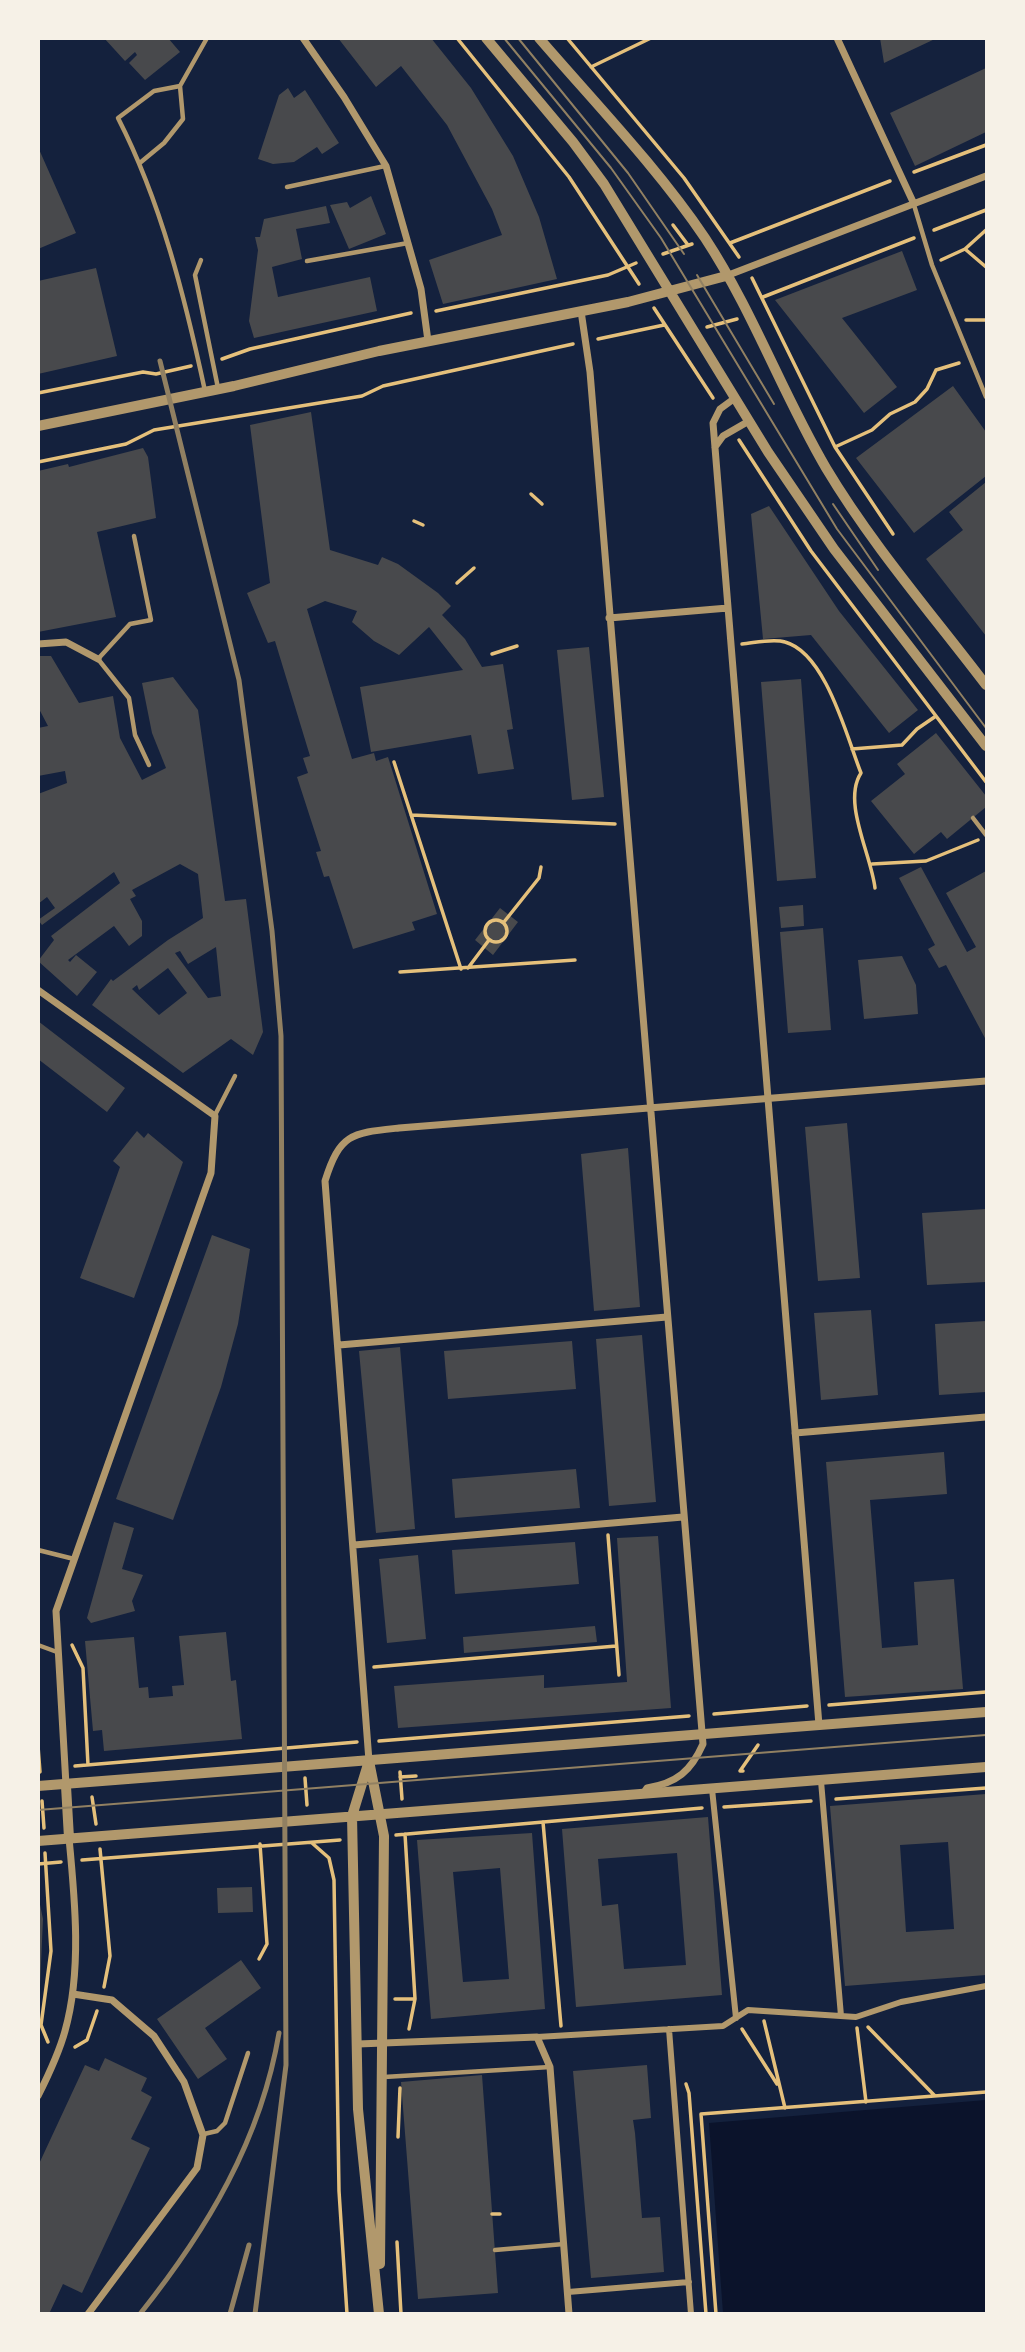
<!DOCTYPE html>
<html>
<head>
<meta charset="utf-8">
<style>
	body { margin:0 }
	#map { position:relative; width:1025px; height:2352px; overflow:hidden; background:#14213d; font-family:"Work Sans",sans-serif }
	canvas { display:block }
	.frame { position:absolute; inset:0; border:40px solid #f6f1e7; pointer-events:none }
</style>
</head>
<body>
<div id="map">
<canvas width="1025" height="2352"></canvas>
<div class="frame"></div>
</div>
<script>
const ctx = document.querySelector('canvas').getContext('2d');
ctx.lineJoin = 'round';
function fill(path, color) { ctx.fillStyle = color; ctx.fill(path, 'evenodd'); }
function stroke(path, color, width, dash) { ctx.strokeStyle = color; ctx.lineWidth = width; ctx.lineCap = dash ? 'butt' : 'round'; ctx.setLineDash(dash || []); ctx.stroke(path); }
fill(new Path2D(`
	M986,2100V2313H723L709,2123Z`), '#0b132b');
fill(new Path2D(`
	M104,38H168L180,52L145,80L129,63L137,55L135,52L125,61Z
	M338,38H431L471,88L513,156L539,217L557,279L443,304L429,260L502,235L492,209L447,125L401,66L376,87Z
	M880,38H937L884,63Z
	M986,68V132L915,166L890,113Z
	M288,88L294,98L305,90L339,143L322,154L317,147L294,162L273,164L258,159L279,95Z
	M38,147L76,233L38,249Z
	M371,196L386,234L349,249L330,205L347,202L350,208Z
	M326,206L330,223L296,229L302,259L272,267L278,297L370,277L377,311L254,338L249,321L258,250L255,237H260L264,219Z
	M902,251L917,290L842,318L897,387L864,413L775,300Z
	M96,268L117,356L38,374V281Z
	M953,386L986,432V476L914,533L856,458Z
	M311,412L330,550L378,565L382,557L398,564L438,593L451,606L442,615L465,639L482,667L503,664L513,729L507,730L514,769L478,774L471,735L371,752L360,687L463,670L429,627L399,655L374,641L352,622L357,611L325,601L307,609L352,759L374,753L376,761L388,757L437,914L412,922L415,930L353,949L329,876L324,877L316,852L321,851L297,777L308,773L303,758L310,756L275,641L268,643L247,593L270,583L250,425Z
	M143,448L148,457L156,518L97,532L116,617L38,632V471L68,464L69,467Z
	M986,482V636L926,559L963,530L949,512Z
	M769,506L839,611L918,710L889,733L811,635L763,639L751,514Z
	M589,647L604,797L572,800L557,650Z
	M38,656H51L79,703L113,696L120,738L142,780L166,768L152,733L142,683L173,677L198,710L225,901L246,899L263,1032L253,1055L231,1039L183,1073L92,1005L111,979L113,981L168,940L203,918L198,874L180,864L132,890L136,896L130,899L142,921V936L129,946L114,926L68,960L70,962L76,955L97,972L77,996L38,961L54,940L51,936L120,883L114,872L42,925L38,920L55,908L47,897L38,904V794L67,783L65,771L38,776V728L48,726L38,707ZM216,947L221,996L208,998L175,953L180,951L188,964ZM168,968L187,993L159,1015L132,989L137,985L139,990Z
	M801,679L816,878L777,881L761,682Z
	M936,733L986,796V807L947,839L941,832L914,854L871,801L905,774L897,764Z
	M921,867L967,952L976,947L946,893L986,871V1040L946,965L939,968L928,949L935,945L899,878Z
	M803,905L804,926L781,928L779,907Z
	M500,908L518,922L493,955L475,940Z
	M823,928L831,1030L788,1033L780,932Z
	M902,956L916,985L918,1014L864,1019L858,960Z
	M38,1021L125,1088L107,1112L38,1059Z
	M847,1123L860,1278L818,1281L805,1127Z
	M137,1131L144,1138L148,1133L183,1162L134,1298L80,1278L120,1167L113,1161Z
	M628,1148L640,1307L594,1311L581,1154Z
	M986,1209V1282L927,1285L922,1213Z
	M212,1235L250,1249L238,1324L221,1387L173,1520L116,1499Z
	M871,1310L878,1395L821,1400L814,1313Z
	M986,1321V1392L939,1395L935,1324Z
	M642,1335L656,1502L609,1506L596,1339Z
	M572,1341L576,1389L448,1399L444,1351Z
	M400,1347L415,1529L376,1533L359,1351Z
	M944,1452L947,1494L870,1500L875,1560L882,1648L918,1645L914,1582L954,1579L963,1689L845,1697L826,1462Z
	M576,1469L580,1508L455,1518L452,1479Z
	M114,1522L134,1528L122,1569L143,1575L132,1601L135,1611L91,1623L87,1618Z
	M658,1536L671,1708L398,1728L394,1686L544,1675V1688L627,1682L617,1538Z
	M575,1542L579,1584L455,1594L452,1550Z
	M418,1555L426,1639L387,1643L379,1559Z
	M595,1626L597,1642L464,1653L463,1637Z
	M226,1632L231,1681L236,1680L242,1739L104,1751L102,1730L93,1731L85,1641L134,1637L139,1688L148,1687L149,1698L173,1696L172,1686L184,1685L179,1636Z
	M986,1794V1975L845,1986L830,1806ZM948,1842L954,1929L906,1932L900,1845Z
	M708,1817L722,1995L576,2007L562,1829ZM677,1853L686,1965L624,1969L618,1904L602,1906L598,1859Z
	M532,1833L545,2009L431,2019L417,1840ZM500,1868L509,1979L463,1982L453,1872Z
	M252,1887L253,1912L218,1913L217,1888Z
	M38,1895L43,1919L40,1986H38Z
	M241,1960L261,1988L205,2028L227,2059L198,2079L157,2019Z
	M105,2058L147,2078L141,2091L152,2097L131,2139L150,2148L82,2293L63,2284L49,2314H38V2166L85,2065L99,2071Z
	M647,2065L651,2118L633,2120L635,2133L642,2218L660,2217L664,2272L591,2278L573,2071Z
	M482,2075L498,2293L418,2299L401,2082Z`), '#48494c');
stroke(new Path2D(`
	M457,38L569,177L639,284
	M567,38L684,178L739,257
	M591,67L651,38
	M914,172L986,145
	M673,225L688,245
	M934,230L986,210
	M730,243L890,181
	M965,249L986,230
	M663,254L692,244
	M941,260L965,249L986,267
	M752,278L835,447L893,534
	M763,297L914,238
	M654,308L713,398
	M436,311L608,275L636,263
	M966,320H986
	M707,327L737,319
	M598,339L664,325
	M222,359L250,349L411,313
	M38,393L143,372L156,374L191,366
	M739,440L811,551L986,782
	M835,447L872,430L890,414L915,402L927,389L936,370L959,363
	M38,462L126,444L154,430L362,396L383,386L573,344
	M531,494L542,504
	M414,521L423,525
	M457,583L474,568
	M742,644C754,643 773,638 785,642C826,653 847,738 861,773C842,802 871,854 875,888
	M492,654L517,646
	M852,749L902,745L917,729L936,716
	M394,762L461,969
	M411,815L615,824
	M872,864L926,861L978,840
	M485 931a11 11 0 1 1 22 0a11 11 0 1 1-22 0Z
	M504,922L539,878L541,867
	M468,968L489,940
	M400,972L575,960
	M608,1535L619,1675
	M72,1645L83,1668L88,1765
	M374,1667L616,1646
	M829,1705L986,1692
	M714,1714L807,1706
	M379,1741L689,1716
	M38,1746L40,1772
	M75,1766L357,1742
	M743,1771H740L758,1745
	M400,1772L402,1799
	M400,1777L416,1776
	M305,1778L307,1805
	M92,1797L96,1824
	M836,1799L986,1788
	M42,1801L44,1828
	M724,1807L811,1801
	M543,1822L561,2026
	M405,1834L415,1999L409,2029
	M396,1835L702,1808
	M312,1843L329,1858L334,1880L339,2191L347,2314
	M100,1849L110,1956L104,1987
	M45,1853L51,1951L41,2025L48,2042
	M82,1860L340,1840
	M38,1864L61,1862
	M259,1959L267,1944L260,1844
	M395,1999H415
	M764,2021L785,2108
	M868,2027L935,2096
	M857,2028L866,2102
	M742,2029L777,2084
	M75,2047L87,2040L97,2011
	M686,2084L689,2093L706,2314
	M398,2137L400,2088
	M492,2214H500
	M397,2242L401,2314
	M716,2314L701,2114L986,2092`), '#e5c07b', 3.5);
stroke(new Path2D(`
	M180,86L207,38
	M141,162L164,143L183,119L180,86L154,91L118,118C161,202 185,298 205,391
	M287,187L385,166
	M914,205L932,265L986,397
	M201,260L195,275L218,388
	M307,261L408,243
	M134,536L151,620L130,624L98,659L129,698L135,735L149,765
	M973,818L986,835
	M215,1115L235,1076
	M38,1550L74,1559
	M38,1645L57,1652
	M384,2077L550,2067
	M204,2134L217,2131L225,2123L248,2053
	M495,2250L564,2244`), '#b1986c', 4.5);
stroke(new Path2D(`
	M821,1781L841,2016
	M712,1789L736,2018
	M669,2029L691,2314
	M537,2037L723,2026L748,2010L856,2017L901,2002L986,1986
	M568,2292L689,2282`), '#b1986c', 6);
stroke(new Path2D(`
	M303,38L344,97L386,166L421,289L428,341
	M837,38L914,204
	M726,276L986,176
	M581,311L590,372L703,1744C691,1771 677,1783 647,1788L643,1794
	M735,398L720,409L713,423L819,1725
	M715,447L723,436L749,421
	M609,618L728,608
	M38,644L66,642L98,659
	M38,990L215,1116L211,1173L56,1611L66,1785
	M339,1345L667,1317
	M795,1433L986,1417
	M354,1545L683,1517
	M369,1761L325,1181C340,1133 352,1133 399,1128L986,1081
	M73,1994L112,2000L154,2036L184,2082L203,2135L197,2168L88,2314
	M358,2044L537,2037L550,2067L569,2314
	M38,2096C48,2076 59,2053 65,2031C82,1971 75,1900 69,1838`), '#b1986c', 7);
stroke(new Path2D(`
	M486,38L573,142L604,184L768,452L834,549L986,746
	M539,38C595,103 657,167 705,238C753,311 782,393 826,468C872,545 932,614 986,685
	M38,426L234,386L379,351L628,302L726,276
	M369,1761L352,1816L358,2109L379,2314
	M369,1761L384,1836L380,2264
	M38,1786L986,1712
	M66,1786L69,1838
	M38,1841L986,1767`), '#b1986c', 10);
stroke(new Path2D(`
	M504,38L611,168L661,238L837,529L986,728
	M518,38L628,173L684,254
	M697,275L774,404
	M833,504L878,570
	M38,1810L986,1735`), '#918062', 2);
stroke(new Path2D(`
	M160,361L239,680L272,931L281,1036L286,2065L255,2314
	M140,2314C207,2230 261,2140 279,2033
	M230,2314L249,2245`), '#918062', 5);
</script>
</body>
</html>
